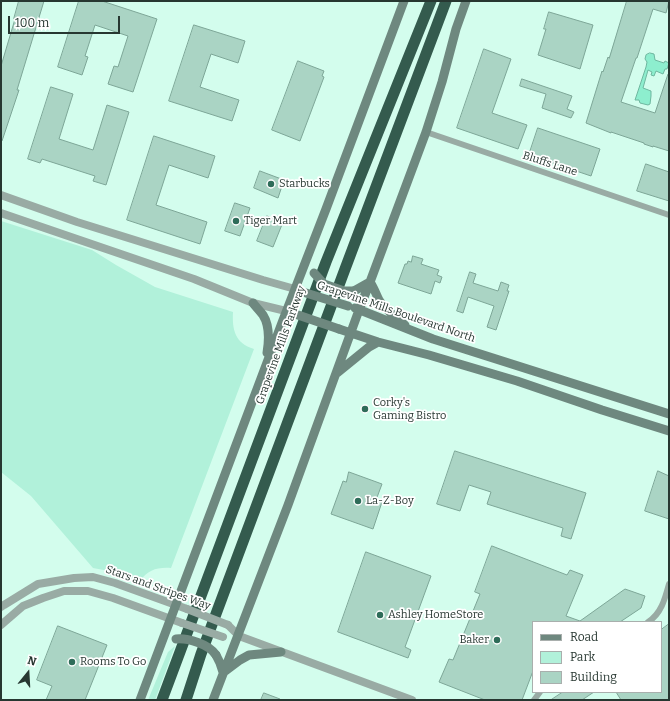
<!DOCTYPE html>
<html>
<head>
<meta charset="utf-8">
<style>
	body { margin:0 }
	#map { position:relative; width:670px; height:701px; overflow:hidden; background:#d3fded; font-family:Bitter,serif }
	canvas { display:block }
	.frame { position:absolute; inset:0; border:2px solid #273731; pointer-events:none }
	.legend { position:absolute; left:532px; top:621px; width:130px; height:72px; box-sizing:border-box; background:#fff; border:1px solid #a9afad; margin:0; padding:5px 7px; list-style:none; font-size:12px; color:#273731 }
	.legend li { display:flex; align-items:center; gap:8px; height:20px }
	.legend b { width:20px; border:1px solid #a9afad }
	.north { position:absolute; left:8px; top:653px; width:40px; height:40px; -webkit-text-stroke:3px #fff; paint-order:stroke; rotate:18deg; font-size:11px; font-weight:700; line-height:16px; text-align:center; color:#273731 }
	.north::after { content:''; display:block; margin:auto; width:14px; height:18px; background:#273731; clip-path:polygon(50% 0,100% 100%,50% 72%,0 100%) }
	.scale { position:absolute; left:8px; top:16px; width:112px; height:18px; box-sizing:border-box; border:2px solid #273731; border-top:0; padding-left:5px; font-size:12px; line-height:14px; white-space:nowrap; color:#273731; -webkit-text-stroke:3px #fff; paint-order:stroke }
</style>
</head>
<body>
<div id="map">
<canvas width="670" height="701"></canvas>
<div class="frame"></div>
<ul class="legend">
<li><b style="height:5px;background:#6e887f"></b>Road</li>
<li><b style="height:11px;background:#b1f1da"></b>Park</li>
<li><b style="height:11px;background:#aad4c4"></b>Building</li>
</ul>
<div class="north">N</div>
<div class="scale">100 m</div>
</div>
<script>
const ctx = document.querySelector('canvas').getContext('2d');
ctx.lineJoin = 'round';
function fill(path, color) { ctx.fillStyle = color; ctx.fill(path, 'evenodd'); }
function stroke(path, color, width, dash) { ctx.strokeStyle = color; ctx.lineWidth = width; ctx.lineCap = dash ? 'butt' : 'round'; ctx.setLineDash(dash || []); ctx.stroke(path); }
function write(font, color, halo, rows, align = 'center') {
  ctx.font = font + ' Bitter,serif'; ctx.lineWidth = 3.5; ctx.setLineDash([]); ctx.textBaseline = 'middle'; ctx.strokeStyle = halo; ctx.fillStyle = color; for (const [text, x, y, turn = 0] of rows) {
    ctx.save(); ctx.translate(x, y); ctx.rotate((+turn || 0) * Math.PI / 180); ctx.textAlign = isNaN(turn) ? turn : align; if (halo) ctx.strokeText(text, 0, 0); ctx.fillText(text, 0, 0); ctx.restore();
  }
}
fill(new Path2D(`
	M1,221L92,250L116,265L155,287L233,312C232,330 235,343 254,349L171,568C157,567 148,570 140,581L109,571L93,568L31,496L1,472Z
	M175,646L155,700H148L168,652Z`), '#b1f1da');
const water = new Path2D(`
	M650,53L654,54L655,60L664,63L665,61L669,63L667,69H665L663,74L656,71L654,76L651,75L652,72L648,70L643,88L651,91V96L650,104L648,105L640,103L639,100H635L646,67L647,62L645,59L646,55Z`);
fill(water, '#8deece');
stroke(water, '#6eb79f', 1);
const building = new Path2D(`
	M19,1H44L17,90H19L2,141H1V66L15,19H14Z
	M79,1H102L157,19L133,92L108,84L114,66L118,67L128,36L95,25L85,56L88,57L82,75L58,67Z
	M627,1H669L666,13L653,9L637,58H636L621,102L655,113L668,74H669V151L653,146V147L644,144V143L611,132V133L586,123L602,71L603,72L608,57L609,58Z
	M549,12L593,25L580,69L538,55L546,29H544Z
	M194,25L245,41L238,63L211,54L200,87L239,100L232,121L169,101Z
	M484,49L511,59L492,113L527,125L518,149L457,128Z
	M298,61L324,71L322,76L324,77L300,141L272,130Z
	M522,79L572,96L567,109L574,112L571,118L542,108L546,94L520,86Z
	M51,87L73,94L59,139L93,150L107,105L129,112L106,185L93,181L95,176L42,159L40,163L28,159Z
	M538,128L600,149L591,176L529,155Z
	M154,136L215,156L208,178L169,165L156,205L207,222L200,244L127,220Z
	M646,164L669,172V201L637,191Z
	M260,171L284,180L278,198L254,188Z
	M235,203L250,208L240,236L225,231Z
	M267,216L283,222L273,247L257,241Z
	M413,256L423,259L421,264L439,270L437,275L442,277L440,283L435,281L431,294L398,283L405,264H407L408,261L411,262Z
	M470,272L476,274L473,283L498,291L501,282L509,285L507,291H509L496,330L487,327L494,306L468,297L463,313L457,311Z
	M455,451L586,493L571,539L561,536L563,528L487,504L491,492L469,485L460,511L437,504Z
	M658,471L669,476V519L645,511Z
	M349,472L382,484L376,500L382,502L373,529L331,514L343,481L346,482Z
	M492,546L567,575L570,570L583,575L566,616L580,621L625,589L645,596L641,608L620,622H533V671L522,700H485L439,682L449,659L453,660L480,594L475,592Z
	M366,552L431,576L405,647L411,650L408,658L338,632Z
	M669,624V700H621L616,692H661V630Z
	M58,626L107,645L85,700H46L52,686L37,680Z
	M563,692H594L582,700H551Z
	M264,693L280,699V700H261Z`);
fill(building, '#aad4c4');
stroke(building, '#7da697', 1);
stroke(new Path2D(`
	M426,132L669,215
	M648,622C661,614 665,599 669,584
	M534,700L540,692`), '#99aba4', 6);
stroke(new Path2D(`
	M1,195L77,222L263,280L295,289
	M1,213L194,279L253,303L286,311
	M1,607L4,605L38,584L74,578L93,577L115,583L187,609
	M1,625L23,606L43,598L64,591H88L113,598L182,623
	M228,625L239,636L412,700`), '#99aba4', 8);
stroke(new Path2D(`
	M354,291L370,282C374,288 376,294 379,300C385,310 396,317 405,325
	M253,303C256,307 260,311 263,315C270,326 269,341 267,353
	M355,308L433,339L669,414
	M339,329L378,342L429,355L517,381L602,410L669,431
	M337,373L369,347L378,342
	M216,655L220,663L223,672
	M224,672L240,660L249,655L281,652
	M140,700L283,320L326,209L404,1
	M213,700L288,505L359,310L370,282L426,132L442,82L456,29L466,1`), '#6e887f', 9);
stroke(new Path2D(`
	M162,700L326,262L431,1
	M186,700L201,654L345,269L446,1`), '#345b4e', 11);
stroke(new Path2D(`
	M187,609L228,625
	M182,623L223,637`), '#99aba4', 8);
stroke(new Path2D(`
	M314,273L324,284L344,291H354
	M306,293L348,306
	M298,315L339,329
	M176,639C188,638 209,644 216,655`), '#6e887f', 9);
for (const [x, y, r, color] of [
	[271,184,4,"#2e6c59"],
	[236,221,4,"#2e6c59"],
	[365,409,4,"#2e6c59"],
	[358,501,4,"#2e6c59"],
	[380,615,4,"#2e6c59"],
	[497,640,4,"#2e6c59"],
	[72,662,4,"#2e6c59"]
]) { const dot = new Path2D(); dot.arc(x, y, r, 0, 2 * Math.PI); ctx.fillStyle = color; ctx.fill(dot); stroke(dot, '#fff', 1.5); }
write('11px', '#273731', '#fff', [
	["Bluffs Lane",550,164,18],
	["Grapevine Mills Boulevard North",396,312,19],
	["Grapevine Mills Parkway",281,345,-70],
	["Stars and Stripes Way",158,588,20]
]);
write('11px', '#273731', '#fff', [
	["Starbucks",279,184],
	["Tiger Mart",244,221],
	["Corky's",373,403],
	["Gaming Bistro",373,416],
	["La-Z-Boy",366,501],
	["Ashley HomeStore",388,615],
	["Baker",489,640,"right"],
	["Rooms To Go",80,662]
], 'left');
</script>
</body>
</html>
